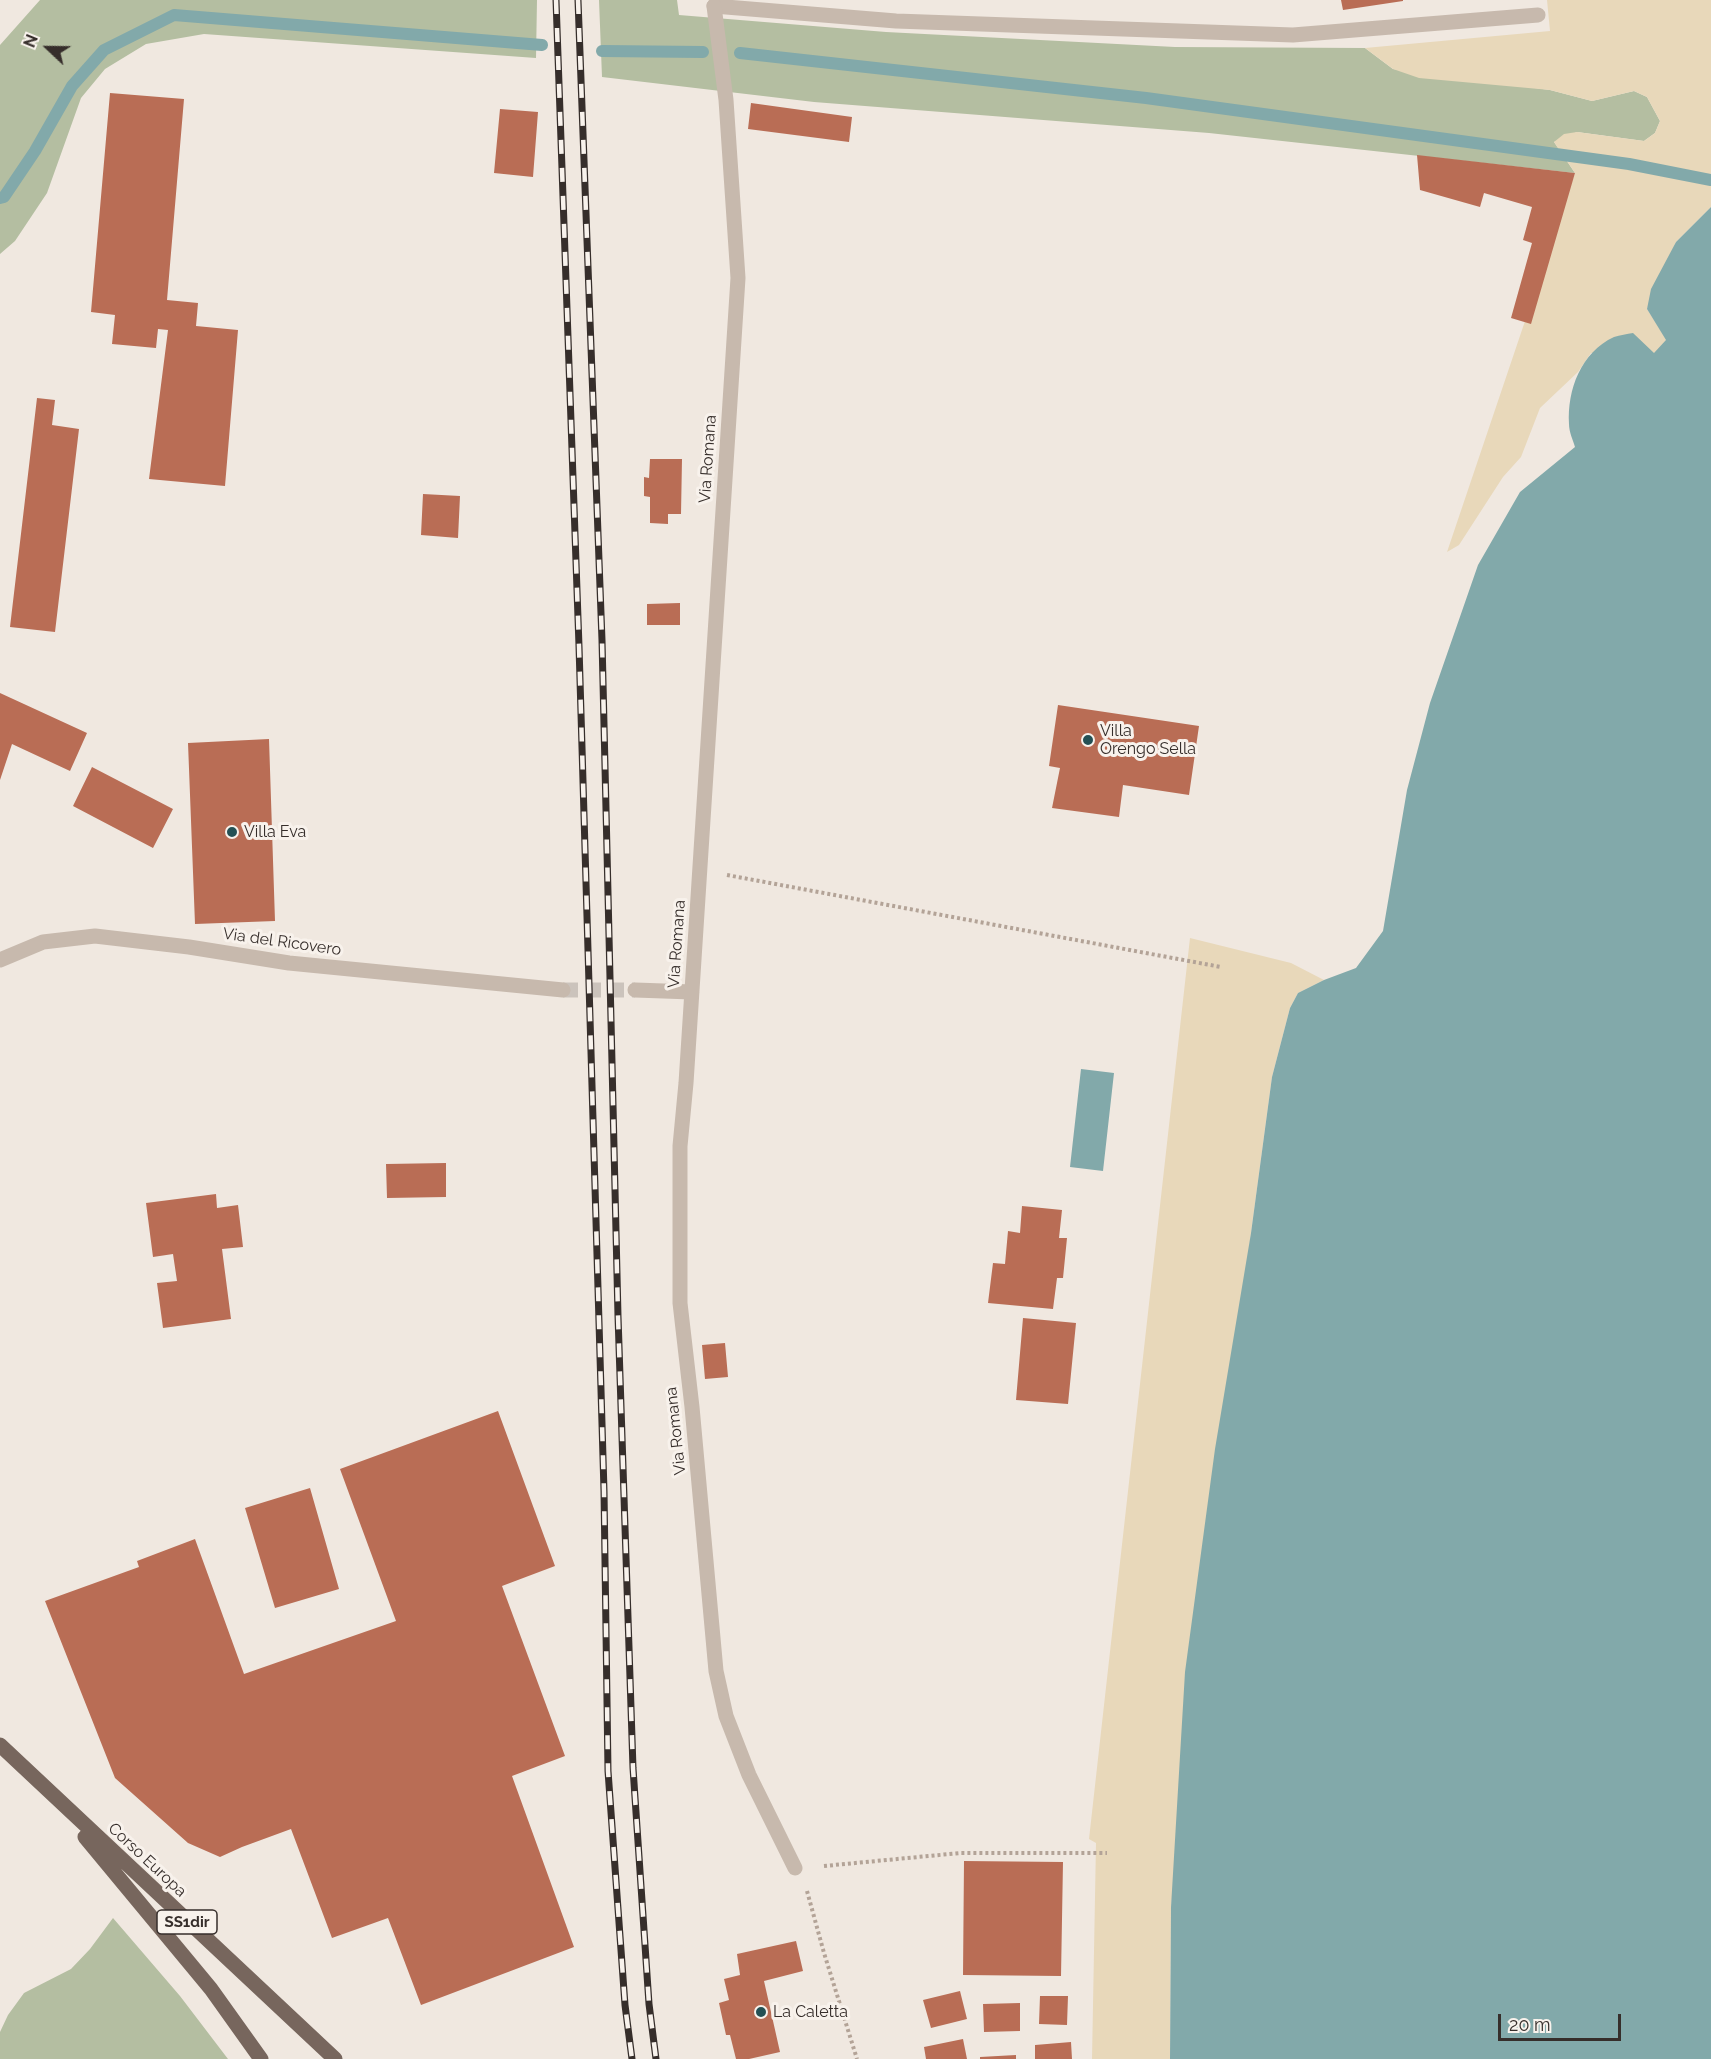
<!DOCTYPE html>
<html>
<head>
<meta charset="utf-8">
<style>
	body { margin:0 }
	#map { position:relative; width:1711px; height:2059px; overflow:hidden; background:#f0e8e0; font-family:Raleway,sans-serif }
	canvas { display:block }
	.north { position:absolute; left:18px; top:18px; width:60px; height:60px; -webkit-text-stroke:4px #f8f2ec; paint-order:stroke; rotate:292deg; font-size:16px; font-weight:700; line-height:24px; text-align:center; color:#362e2b }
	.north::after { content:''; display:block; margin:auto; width:21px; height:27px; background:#362e2b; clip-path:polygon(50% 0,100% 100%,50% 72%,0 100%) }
	.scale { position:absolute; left:1498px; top:2014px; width:123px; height:27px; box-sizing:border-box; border:3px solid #362e2b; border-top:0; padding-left:8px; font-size:18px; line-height:21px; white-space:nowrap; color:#362e2b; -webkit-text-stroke:4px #f8f2ec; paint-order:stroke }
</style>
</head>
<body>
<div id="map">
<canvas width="1711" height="2059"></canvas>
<div class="north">N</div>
<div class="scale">20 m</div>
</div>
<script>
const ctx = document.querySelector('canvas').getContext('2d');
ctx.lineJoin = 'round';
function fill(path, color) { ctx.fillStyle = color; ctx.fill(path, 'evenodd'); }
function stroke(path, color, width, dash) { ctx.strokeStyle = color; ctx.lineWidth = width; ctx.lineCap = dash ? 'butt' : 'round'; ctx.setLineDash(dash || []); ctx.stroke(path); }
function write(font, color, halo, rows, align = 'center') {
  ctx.font = font + ' Raleway,sans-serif'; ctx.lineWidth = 6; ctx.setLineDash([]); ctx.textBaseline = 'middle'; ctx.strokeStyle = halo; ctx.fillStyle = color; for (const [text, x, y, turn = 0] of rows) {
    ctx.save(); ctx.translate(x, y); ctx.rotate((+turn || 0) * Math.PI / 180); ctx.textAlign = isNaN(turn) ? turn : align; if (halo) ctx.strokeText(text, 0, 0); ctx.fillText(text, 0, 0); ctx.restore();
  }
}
fill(new Path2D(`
	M40,0H537L536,58L204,34L146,44L105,69L81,98L47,193L15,241L0,254V45Z
	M599,0H677L679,15L886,32L1175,47L1365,48L1393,69L1550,90L1592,101L1634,91L1647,97L1660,121L1655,133L1644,141L1577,132L1554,142L1575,173L1209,133L814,102L602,77Z
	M113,1918L180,1996L228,2059H0V2032L8,2015L24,1993L71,1969L90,1949Z`), '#b4bea1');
fill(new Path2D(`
	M1547,0H1711V207L1676,242L1647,309L1667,340L1655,353H1591L1578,372L1540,408L1521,457L1503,477L1459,545L1447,552L1575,173L1554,142L1564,134L1577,132L1644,141L1655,133L1660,121L1647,97L1634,91L1592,101L1550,90L1419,78L1393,69L1365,48L1550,31Z
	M1190,938L1291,963L1324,980L1298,993L1290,1008L1272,1077L1251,1233L1171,1907L1170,2059H1092L1096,1843L1089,1839Z`), '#e8d8ba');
fill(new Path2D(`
	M1711,207V2059H1170L1171,1907L1185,1672L1215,1449L1251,1233L1272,1077L1290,1008L1298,993L1324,980L1356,968L1383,931L1407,790L1430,703L1478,565L1520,492L1575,447C1573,440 1569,432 1569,424C1567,390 1581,352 1614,337C1620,335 1627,334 1633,333L1654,353L1666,340L1647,309L1651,289L1676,242Z
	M1081,1069L1114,1073L1103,1171L1070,1167Z`), '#82a9aa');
stroke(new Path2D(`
	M602,51L703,52
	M740,53L1146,98L1629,164L1711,180
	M0,198L4,197L35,151L72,86L104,50L174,15L542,45`), '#82a9aa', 12);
fill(new Path2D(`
	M1341,0H1403V1L1343,10Z
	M110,93L184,99L167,300L198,303L196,326L238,330L225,486L149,479L168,330L158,329L156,348L112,344L115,315L91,312Z
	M751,103L852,117L849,142L748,129Z
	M500,109L538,112L533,177L494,173Z
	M1417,155L1575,173L1531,324L1511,318L1532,243L1523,240L1532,207L1484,193L1480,207L1420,190Z
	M37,398L55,400L52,425L79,429L55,632L10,627Z
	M650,459H682L681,514H668V524L650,523V497L644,496V477L649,478Z
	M423,494L460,496L458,538L421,535Z
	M680,603V625H647V604Z
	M0,693L87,733L70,771L12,744L0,780Z
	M1058,705L1199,726L1189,795L1123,785L1119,817L1052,808L1060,768L1049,766Z
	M269,739L275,921L195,924L188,743Z
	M92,767L173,809L153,848L73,806Z
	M446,1163V1197L387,1198L386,1164Z
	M216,1194L217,1208L238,1205L243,1247L222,1249L231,1319L163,1328L157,1283L177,1281L173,1254L153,1257L146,1203Z
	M1022,1206L1062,1210L1059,1238H1067L1063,1278H1057L1053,1309L988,1303L993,1263L1005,1264L1008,1231L1020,1233Z
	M1023,1318L1076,1323L1068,1404L1016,1400Z
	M725,1343L728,1377L705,1379L702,1345Z
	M498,1411L555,1566L502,1586L565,1756L512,1776L574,1947L421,2005L388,1918L332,1938L291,1829L242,1847L220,1857L188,1843L115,1778L45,1601L139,1567L137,1561L195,1539L244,1674L396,1621L340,1469Z
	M310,1488L339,1589L275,1608L245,1508Z
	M964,1861L1063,1862L1061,1976L963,1975Z
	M796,1941L803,1971L764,1981L780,2052L749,2059H736L730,2035H726L719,2003L729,2000L724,1979L740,1975L737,1954Z
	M960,1991L967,2019L931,2028L923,2000Z
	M1040,1996H1068L1067,2025L1039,2024Z
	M1020,2003V2031L984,2032L983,2004Z
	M963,2039L967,2059H926L924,2047Z
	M1071,2042L1072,2059H1035V2045Z
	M1016,2055V2059H980V2057Z`), '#b96d55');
stroke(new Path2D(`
	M563,990H635`), '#cbc3bc', 15, [15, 8]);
stroke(new Path2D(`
	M727,875L1221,967
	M824,1866L960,1853H1107
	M807,1891L824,1953L857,2059`), '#b3a397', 4, [3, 3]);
stroke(new Path2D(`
	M714,6L896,21L1293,35L1538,15`), '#c7b9ad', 15);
stroke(new Path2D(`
	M714,6L726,100L738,278L686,1083L680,1146V1303L692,1407L716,1671L726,1716L749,1775L795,1868
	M0,960L43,942L95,936L189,947L289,963L563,990
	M635,990L692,992`), '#c7b9ad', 15);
stroke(new Path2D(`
	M0,1745L335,2059
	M85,1837L211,1989L261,2059`), '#77665d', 15);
const rail = new Path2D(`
	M556,0L579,646L604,1491L608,1771L625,2005L632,2059
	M578,0L602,640L618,1316L633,1768L649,2004L656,2059`);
stroke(rail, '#362e2b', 7);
stroke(rail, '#f8f2ec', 4.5, [14]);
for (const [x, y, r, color] of [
	[1088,740,6,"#245054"],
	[232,832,6,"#245054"],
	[761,2012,6,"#245054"]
]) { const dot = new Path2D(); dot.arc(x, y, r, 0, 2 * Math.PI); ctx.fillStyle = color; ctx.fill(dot); stroke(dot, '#f8f2ec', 2); }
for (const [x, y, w] of [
	[187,1922,60]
]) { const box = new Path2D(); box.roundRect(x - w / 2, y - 12, w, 24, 4.5); ctx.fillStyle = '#f8f2ec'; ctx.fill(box); stroke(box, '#362e2b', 1.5); }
write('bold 15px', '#362e2b', null, [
	["SS1dir",187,1922]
]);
write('16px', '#362e2b', '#f8f2ec', [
	["Via Romana",708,459,-86],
	["Via del Ricovero",282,942,8],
	["Via Romana",677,944,-86],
	["Via Romana",676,1431,-96],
	["Corso Europa",147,1860,43]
]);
write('16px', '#362e2b', '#f8f2ec', [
	["Villa",1100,731],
	["Orengo Sella",1100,749],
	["Villa Eva",244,832],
	["La Caletta",773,2012]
], 'left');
</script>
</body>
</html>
